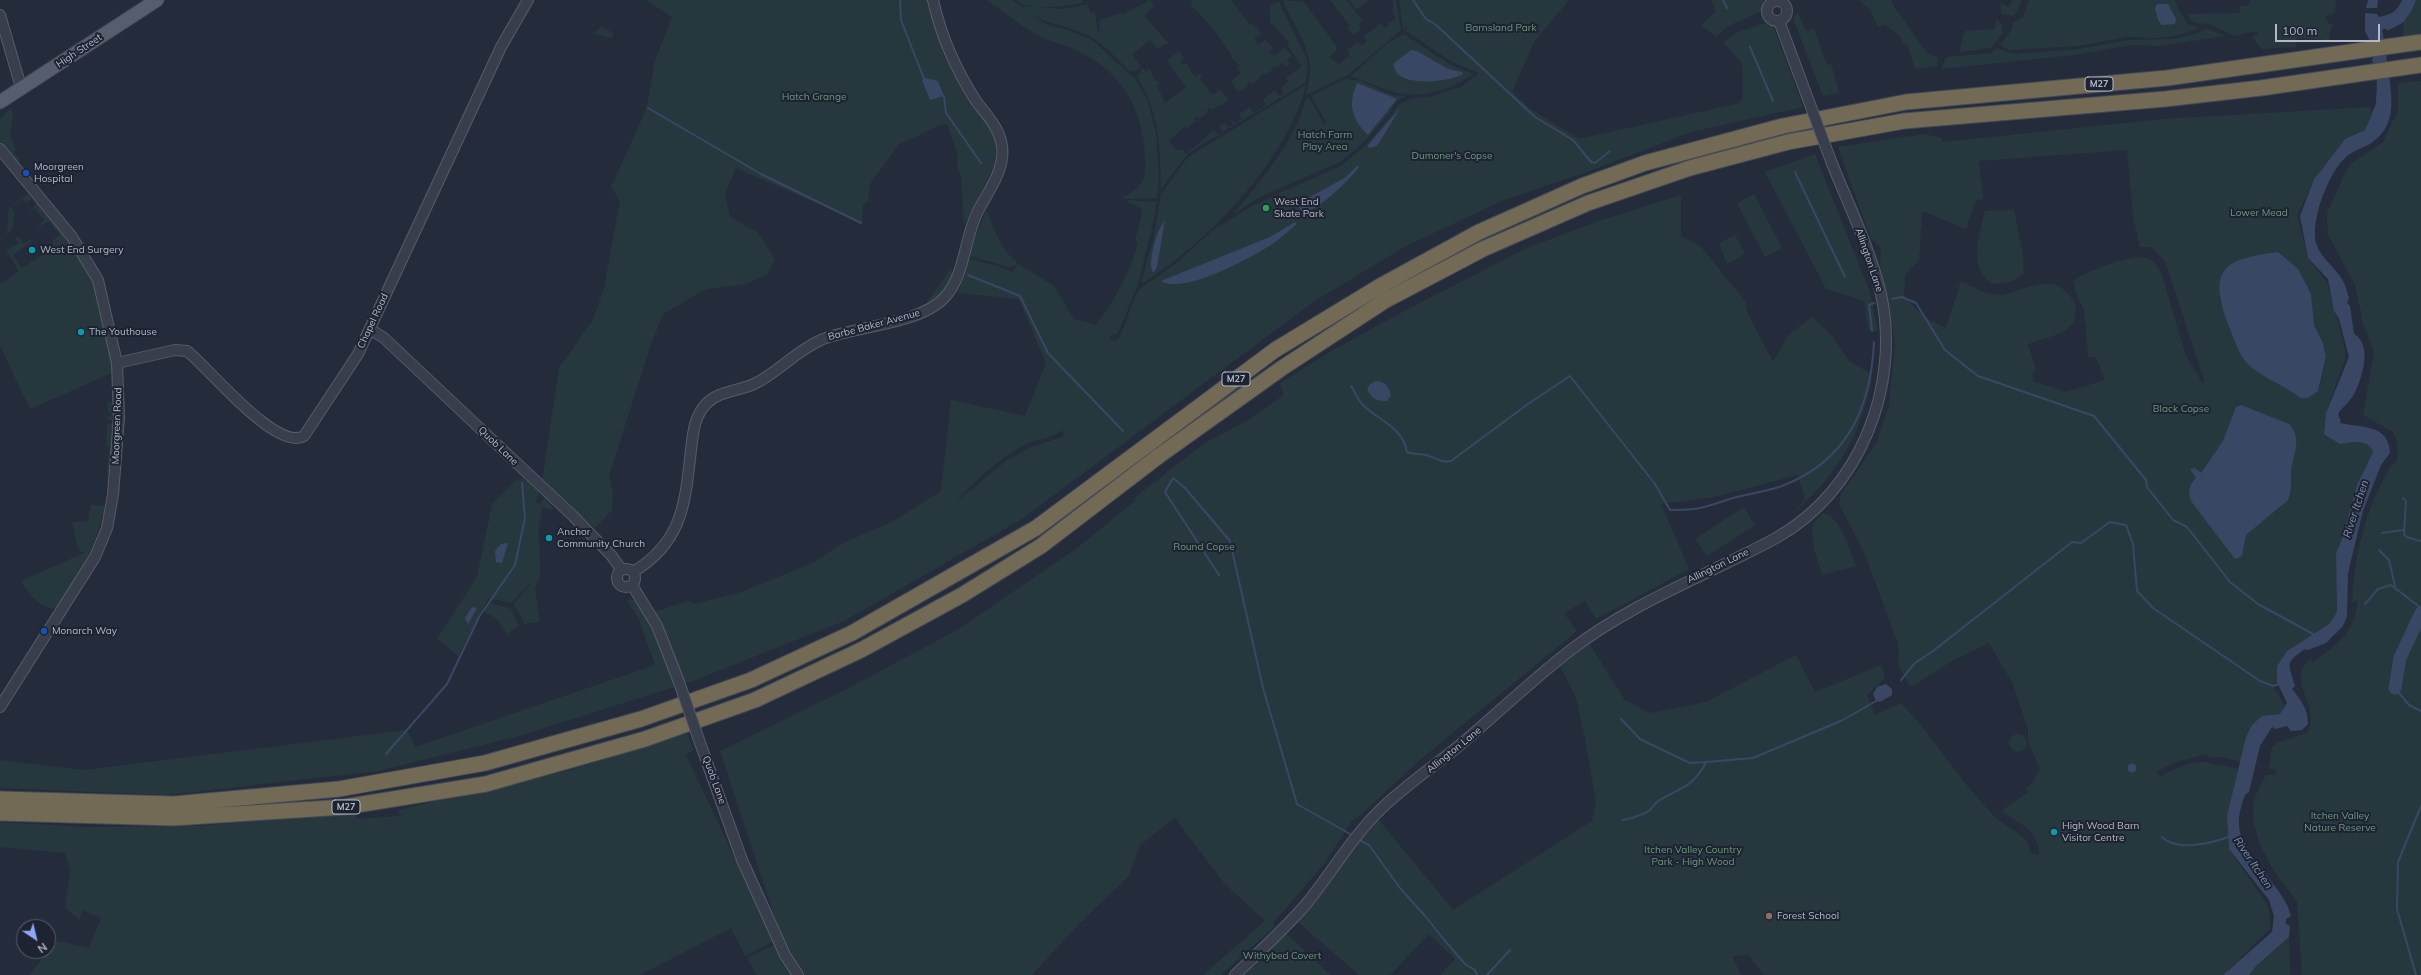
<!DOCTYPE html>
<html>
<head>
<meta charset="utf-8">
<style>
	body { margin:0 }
	#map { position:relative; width:2421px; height:975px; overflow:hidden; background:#242c3c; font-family:Mulish,sans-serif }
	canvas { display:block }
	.north { position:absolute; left:16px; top:919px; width:40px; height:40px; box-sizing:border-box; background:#1d2331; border:1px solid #595f6d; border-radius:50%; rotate:145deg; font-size:11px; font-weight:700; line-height:16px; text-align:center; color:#b4b9c8 }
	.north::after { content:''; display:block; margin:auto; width:14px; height:18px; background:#8da7f4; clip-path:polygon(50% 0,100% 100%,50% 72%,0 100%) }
	.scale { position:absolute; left:2275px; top:24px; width:105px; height:18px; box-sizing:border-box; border:2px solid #b4b9c8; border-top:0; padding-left:5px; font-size:12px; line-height:14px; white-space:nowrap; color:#b4b9c8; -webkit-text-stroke:3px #1d2331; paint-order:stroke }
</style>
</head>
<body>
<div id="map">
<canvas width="2421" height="975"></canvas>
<div class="north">N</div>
<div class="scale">100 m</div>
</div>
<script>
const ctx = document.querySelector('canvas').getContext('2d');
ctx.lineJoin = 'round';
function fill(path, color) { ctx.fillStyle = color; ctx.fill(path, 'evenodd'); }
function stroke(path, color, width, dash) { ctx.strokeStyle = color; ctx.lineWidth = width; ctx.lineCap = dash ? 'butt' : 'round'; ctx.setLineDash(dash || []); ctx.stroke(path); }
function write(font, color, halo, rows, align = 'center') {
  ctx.font = font + ' Mulish,sans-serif'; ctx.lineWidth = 4; ctx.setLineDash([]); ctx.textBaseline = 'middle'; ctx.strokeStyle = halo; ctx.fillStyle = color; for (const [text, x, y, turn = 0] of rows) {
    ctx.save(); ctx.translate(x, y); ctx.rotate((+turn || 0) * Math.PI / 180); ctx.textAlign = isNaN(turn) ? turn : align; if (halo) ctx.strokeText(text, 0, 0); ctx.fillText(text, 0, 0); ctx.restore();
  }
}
fill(new Path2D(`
	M646,0H931L944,56L967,99L991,126L996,142L995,163L964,226L961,175L957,168L958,155L947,124L938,126L898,145L870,184L868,201L863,205L862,223L736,168L725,194L730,217L758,233L775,259L767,274L747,284L706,289L663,314L650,347L609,476L613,493L612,510L595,528L542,481L559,368L593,320L604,288L620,201L611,187L646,110L655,61L672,17Z
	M986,0H1012L1047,25L1068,30L1092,40L1135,79L1147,99L1156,133L1159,176L1157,198L1121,199C1127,195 1134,191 1139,186C1148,178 1145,157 1144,145C1140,103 1117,69 1078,51C1065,44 1049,42 1036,34C1018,24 1003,11 986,0Z
	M1016,0H1083V3C1068,6 1028,12 1016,0Z
	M1150,0L1154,6L1144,16L1170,45L1164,44L1158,49L1150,40L1132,55L1141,66L1135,71L1130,72C1119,61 1107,47 1094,39C1069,23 1045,28 1022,6L1063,9L1088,4L1090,13L1095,12L1098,33H1100L1099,20L1121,13L1122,15Z
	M1191,0H1231L1250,25L1252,24L1258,29L1261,34L1254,39L1258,45L1265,40L1274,48L1269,51L1274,56L1285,48L1292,56L1287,60L1290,64L1286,66L1283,62L1276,68L1274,66L1271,71L1260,76L1259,79L1252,84L1250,82L1247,84L1248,86L1238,92L1231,81L1241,73L1237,68L1240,66L1231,57L1232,56L1212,27L1190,4L1192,2Z
	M1284,0L1304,2L1337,47L1336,51L1329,57L1339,64L1350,55L1347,50L1358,42L1362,46L1367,42L1364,37L1381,23L1385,28L1389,25L1386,19L1390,23L1396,18L1393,13V0H1396L1401,30L1348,75L1306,95C1318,54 1300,38 1283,2Z
	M1330,0H1346L1362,20L1359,26L1361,29L1353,35L1347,28L1350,26Z
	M1349,0H1369L1356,10Z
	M1399,0H1569L1534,42L1512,92L1530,109L1579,139L1740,103L1743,97L1742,63L1724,43L1733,34L1765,23L1773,26L1803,107L1691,132L1590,171L1504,200L1406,246L1313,302L1022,519L844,621L693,681L519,736L378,771L167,795L0,788V760L84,770L407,730L415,747L655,665L638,617L626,600H636L648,614L688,601L695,604L741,592L815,562L841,544L894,521L941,491L951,400L1025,416L1046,363L1019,299L958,293L969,259L998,266L1012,272L1018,264L1054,286L1074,319L1096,325C1117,296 1128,277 1138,242L1135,241L1143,210L1125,200L1157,202L1151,232L1137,287L1118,333L1109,337L1114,341L1120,337L1135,297L1140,289L1175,264L1213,230L1252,206L1276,195L1279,217V193L1341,166L1367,144L1394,112L1398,105L1412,98L1429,97L1461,87L1479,73L1452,62L1406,31L1412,19L1405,30L1403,28ZM1063,430V437L1031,447L1006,461L956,502C976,479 1003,455 1031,442C1042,438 1053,437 1063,430Z
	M1711,0H1763L1764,10L1728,26L1716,37L1701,25L1716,11Z
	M1859,0H1892L1893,5L1927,53L1938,58L1937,66L1915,69L1908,45L1902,42L1900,35L1885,25L1878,27L1871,11Z
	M2013,0H2022L2017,12L2013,16L2002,14L2000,3L2009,7Z
	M2029,0H2175L2178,9L2188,24L2201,28L2173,36L2157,38L2128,37L2078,46L2010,50L2000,45L2011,31L2013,23L2023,17Z
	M2250,0H2336L2335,11L2332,15H2326V21L2334,26L2331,28L2329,40L2296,38V47L2262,49L2252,37L2258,34L2256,31L2235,36L2209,24L2196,23L2190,20L2188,14L2240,13V6H2248Z
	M2416,0H2421V33L2403,36L2404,22Z
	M1279,2L1306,57L1308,68L1305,83L1196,148L1187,155L1161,189C1160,146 1160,114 1137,77L1143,68L1146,72L1149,69L1155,80L1160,82L1157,86L1165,103L1186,87L1167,61L1179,51L1184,58L1180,62L1183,65L1186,63L1195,77L1200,74L1202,77L1200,79L1212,95L1220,90L1229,99L1220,107L1219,105L1212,110L1210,108L1207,109L1208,112L1199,119L1197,117L1194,119L1196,121L1187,128L1185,126L1169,141L1176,150H1183L1186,154L1214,130L1219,135L1223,132L1220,126L1225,123L1228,127L1233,125L1230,120L1232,119L1234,123L1242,119L1239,114L1250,107L1253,113L1266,105L1263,99L1274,91L1280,96L1283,93L1281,88L1288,81L1286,78L1302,66L1287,44L1289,42L1270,22V5Z
	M1798,12L1806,31L1814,29L1827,65L1831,64L1839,93L1823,96L1793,18Z
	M1996,19L2002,24V34L1991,48L1959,52L1965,31L1995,29Z
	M601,27L614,33L611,38L593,34Z
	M2206,28L2226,36L2159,46L2132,45L2074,55L1941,69L1947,57L1991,53L1997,48L2013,54L2078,49L2129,40L2174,39L2201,32Z
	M1404,34L1451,65L1474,74C1449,91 1420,100 1390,91C1375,87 1365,79 1350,77L1385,45Z
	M1345,79L1361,81L1392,95L1406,96L1395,102L1391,111L1364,142L1340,162L1260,197L1232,215C1256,188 1299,135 1305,100L1309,97L1324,125L1327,123L1311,96Z
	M2421,81V975H2302L2297,901L2276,874L2259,843L2253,820L2254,799L2266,775H2275L2276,770L2269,768L2272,747L2277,743L2307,733C2323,707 2283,678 2311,659L2312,663C2337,644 2356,634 2357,600L2352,602C2354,555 2367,503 2393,463L2395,464C2400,454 2398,442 2393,432L2363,415L2374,352L2363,323L2355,285L2328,235L2327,213L2349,165L2383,142L2398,110V83Z
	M1306,85C1288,159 1206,245 1141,284L1154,237L1161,194L1188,157ZM1165,220L1157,270L1154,244Z
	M2370,107L2372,112L2365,130L2345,139L2314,179L2297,216L2308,258L2327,283L2345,349V359L2326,413L2324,434L2365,443L2372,449V454L2357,485L2341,542L2336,553L2337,612L2329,624L2287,651L2277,666V682L2273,686L2284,705V711L2280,714L2262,716L2246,737L2240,762L2221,757L2209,758L2206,754L2180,761L2157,771L2159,777C2173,769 2202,755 2217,766L2222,765L2240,769L2227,816L2229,849L2267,904L2270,916V928L2223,975H1764L1748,955L1732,956L1741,975H1440L1455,959L1429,934L1390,975H1359L1298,922L1378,819L1453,910L1592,821L1596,802L1584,733L1576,698L1560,666L1589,643L1624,699L1649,713L1706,702L1796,655L1815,692L1881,665L1885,678L1867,695L1875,715L1901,703C1935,738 1960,782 1994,816C2006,828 2030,835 2031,853L2039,855C2039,830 2020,824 2001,811L2028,792L2026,788L2035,781L2034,778L2040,769L2028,741V729L2013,684L1989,643L1952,661L1914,685H1909L1899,666L1898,644L1864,552L1839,504L1841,494L1877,442L1889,405L1895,342L1880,264L1881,248L1871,239L1838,147L1925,134L1941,138L1943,142L2163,119ZM2127,150L2133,216L2140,247H2151L2165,261L2204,380L2203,384L2186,356L2162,276C2159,268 2155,262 2147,258C2132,253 2087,271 2074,280L2075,291L2084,310L2088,353L2089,357H2096L2105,380L2066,392L2033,381L2032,373L2036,371L2028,344C2046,337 2077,334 2076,310C2076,303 2073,300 2068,294C2048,271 2022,294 1999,295C1986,295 1972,286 1961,281L1946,328L1924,317L1904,296L1905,275L1919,260L1922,211L1966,229L1976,200L1983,199L1979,161ZM2219,297L2313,319C2314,328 2319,334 2323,342C2329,357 2323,376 2318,391L2308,398H2300L2246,362L2236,345Z
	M10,109L13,114L10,135L16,150L14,152L17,157L19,156V164L0,141V119Z
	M1815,154L1869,290L1878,331H1869L1864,301L1826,289L1765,172Z
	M28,194L32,199L26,203L23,199L10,207L15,213L12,230L0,238L7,232L9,207Z
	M1754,194L1782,248L1765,257L1737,203Z
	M1681,195V236L1701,247L1745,301L1748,314L1773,362L1788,335L1812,317L1833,337L1849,361L1871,374L1872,378C1860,439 1838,472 1793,514L1805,499L1798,475L1714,497L1661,504L1689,569L1596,619L1585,601L1564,613L1577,631L1421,759L1358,817L1351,822L1324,864L1273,923L1275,926L1221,975H1203L1265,921L1224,883L1175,818L1140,845L1128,877L1079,924L1032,975H803L796,966L775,918L720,751L849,688L957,630L1076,549L1135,501L1134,498L1205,443L1250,419L1284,395L1280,383L1333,350L1414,306L1527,248L1599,221Z
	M37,203L46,214L48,213L69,240L55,249L69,241L95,281L114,372L30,409L0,346V284L19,271L6,250L19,243L15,238L18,236L24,244L31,239L32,241L13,255L22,268L53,248V240L60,235L49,222L39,226L38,225L44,220L35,208L28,212Z
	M2014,210L2023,254L2024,273L2011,282L1992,284C1967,265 1979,237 1985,211Z
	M987,211L997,236L1007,253L1017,262L1014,266L1008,267L970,256L976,233Z
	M1735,235L1745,254L1727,264L1719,243Z
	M951,269C957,287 933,301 921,310Z
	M113,392H115V418L108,479L107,468L110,447L106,446L107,424L112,423V420H107V417L112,415V412L109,414L107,403L113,402Z
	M523,478L539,492L536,502L539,504L545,498L553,508L552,510L543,507L539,525L540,575L535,588L540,622L524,624L519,612L513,605L530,585L529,584L511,603L488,598L458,656L437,639L477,577L492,504L517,479L519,480Z
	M91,505L105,506C98,532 78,597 55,608C50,610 45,606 41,604C34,599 24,589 21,581L84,553L78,549L72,522L88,521Z
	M1744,507L1755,525L1707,556L1695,539Z
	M1824,513C1842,519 1849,550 1856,566L1822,575C1817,555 1802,526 1824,513Z
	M490,603L511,609L519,626L507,634L496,618L484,612Z
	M687,733L694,749L686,755L774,941L745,956L731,928L640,975H29L57,941L89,948L101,918L82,910L80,920L65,908L70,871L65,853L0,847V822L83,827L197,826L356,813V819L401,816L398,810L567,771Z
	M2009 743a9 9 0 1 1 18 0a9 9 0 1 1-18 0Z
	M1282,930L1331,975H1235Z
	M2289,937L2290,975H2249L2256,966Z
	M776,944L795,975H757L747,958Z`), '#26383d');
fill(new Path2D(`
	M2368,0H2378L2377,8H2366Z
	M2404,0H2416L2404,22L2387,31L2385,19L2398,12Z
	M2157,4H2168L2176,19L2175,24L2162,25L2158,20L2155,8Z
	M2365,13L2377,14L2382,21V30L2379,32L2382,34V39L2370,41L2365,31Z
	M1411,50L1417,51L1448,69L1462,72L1463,74C1450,82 1407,86 1397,73C1395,71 1394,66 1393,64Z
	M2385,57L2386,62L2373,64L2372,59Z
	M926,78L938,81L944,96L930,100L922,80Z
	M2389,81C2394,106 2393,131 2368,145C2360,149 2350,152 2344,159C2328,175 2313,215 2315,238C2317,256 2335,266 2343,281C2346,286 2347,293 2349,298L2347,303L2350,306L2354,334C2373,345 2362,379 2353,396C2349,402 2343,407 2339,412C2337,417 2342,418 2340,423C2362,428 2389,424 2390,453L2381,465L2363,511L2348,573L2347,616L2343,626L2326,643L2308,650L2305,649C2285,663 2288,662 2295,686L2292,689C2301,700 2308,709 2308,724L2302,730L2291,731L2287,726L2276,729L2272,727L2260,746L2249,792L2245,795C2242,803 2238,815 2239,825C2239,848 2278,884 2288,907L2291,916L2286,919V924L2290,926L2289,937L2256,966L2249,975H2223L2272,932L2274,916L2269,900L2229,849L2227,816L2246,737L2252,725L2262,716L2280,714L2287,703L2277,682V666L2287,651L2329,624L2337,612L2336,553L2341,542L2357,485L2373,452C2368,438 2352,442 2340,444L2324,434L2326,413L2349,357L2339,319L2334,311L2328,279L2308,258L2300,216L2314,179L2319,173L2345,139L2365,130L2376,104L2377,83Z
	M1357,83L1397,99L1368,135C1351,118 1348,104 1357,83Z
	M1401,107L1377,146L1369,148L1368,145Z
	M1358,165L1359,167C1351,178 1314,216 1301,211L1299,207L1303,201L1346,177Z
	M1165,220L1157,268L1153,273C1147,262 1157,229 1165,220Z
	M1295,222L1297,224C1288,231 1280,239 1271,245C1250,258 1183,295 1161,281L1270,237Z
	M2278,252L2298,269L2311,294L2314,325L2323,343L2326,357L2318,391L2308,398H2300C2285,386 2266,379 2251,367C2239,357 2234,339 2228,324C2208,269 2223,259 2278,252Z
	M1376,381C1385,381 1388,386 1391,395L1387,401C1376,401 1372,399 1367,389L1370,384Z
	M2241,405L2289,424C2303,439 2293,454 2291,472C2291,481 2292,490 2288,500L2246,535L2242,556L2235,559L2191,501C2188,491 2189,485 2196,478L2190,469L2195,468L2201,473L2223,441L2236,407Z
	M508,543L502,563L496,562L495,551L501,544Z
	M472,607L477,608L468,624L465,618Z
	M1886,684L1892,689V695L1880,702L1876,701L1873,694L1877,687Z
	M2127.5 768a4.5 4.5 0 1 1 9 0a4.5 4.5 0 1 1-9 0Z`), '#3a4764');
stroke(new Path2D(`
	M900,0L901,20L924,79
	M1413,0L1426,19L1435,24L1535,117L1573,140L1591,162L1595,163L1610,151
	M1723,0L1727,8
	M1750,47L1773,101
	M944,96L946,113L981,163
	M648,108L761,174L861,223
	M1795,172L1845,277
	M968,275L1020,296L1048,353L1123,431
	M1892,299L1902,297L1916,303L1945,350L1978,376L2094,416L2146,480L2147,487L2173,520L2187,527L2230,582L2258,604L2315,635
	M1872,331L1869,305L1874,303
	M1351,386C1355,392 1358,400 1363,405C1379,421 1403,427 1407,452C1414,455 1420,453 1426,455C1436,458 1441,463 1451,461L1528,404L1570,376L1655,484L1670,510C1680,510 1691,510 1700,508C1714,505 1727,499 1741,496C1755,493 1770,490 1782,486C1847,461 1871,408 1874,342
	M2403,498L2406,501L2404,534L2406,537L2421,541
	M2382,533L2403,530
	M2379,550L2389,560L2395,586
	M1219,575L1165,492L1173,478L1185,488L1230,541L1263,688L1297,804L1350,834
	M2365,604L2378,589L2391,585L2421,608
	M1901,680L1915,663L1933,651L2072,542L2081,543L2110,522L2126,525L2133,544L2137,591L2153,608L2260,681L2273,686L2279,684
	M2395,688L2409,705L2421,711
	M1621,719L1640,739L1677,757L1690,763L1706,762L1753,758L1843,720L1876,701
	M386,754L447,684L479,617L515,565L525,518L522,483
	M1623,820C1632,818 1642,816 1650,810C1653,807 1655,803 1658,801C1680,788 1694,787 1706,762
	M2162,837C2177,852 2213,843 2231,836
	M1361,841L1369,845L1400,888L1426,917L1441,936L1465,964L1475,970L1477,975
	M1487,975L1510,950
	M2416,975L2397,909L2398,862L2421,806`), '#3a4764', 2);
stroke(new Path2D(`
	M2383,99L2384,87L2375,24C2393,22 2403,17 2409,0
	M2395,688L2400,658L2421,613`), '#3a4764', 13);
const minor = new Path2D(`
	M1767 11a10 10 0 1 1 20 0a10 10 0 1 1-20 0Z
	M0,15L21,87
	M1779,21L1808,99
	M0,149L72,237L98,280L117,363L119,417L113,495L107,528L95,557L0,707
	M370,329L384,338L573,516L611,555L621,569
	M117,363L175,350L187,351C208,367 276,452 304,436L358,354L501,47L528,0
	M617 578a9 9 0 1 1 18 0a9 9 0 1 1-18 0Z
	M633,572C683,542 685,503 691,450C693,433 694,416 707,403C719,391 739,391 754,384C779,372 795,351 823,339C857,326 921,324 945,297C965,275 964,240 977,213C988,191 1008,167 1001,141C997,125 985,113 976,101C956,70 941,36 933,0
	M632,585L657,626L679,682
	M699,740L742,860L785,955L798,975
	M1235,975C1259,952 1285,929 1307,903C1332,872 1352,837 1381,809C1405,786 1434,766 1460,745C1498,713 1533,679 1572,649C1635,601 1708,575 1776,538C1860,491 1901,386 1881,294C1870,248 1848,204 1831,161`);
const major = new Path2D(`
	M0,102L157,0`);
const highway = new Path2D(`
	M0,799L174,804L339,789L485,763L641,719L751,680L852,633L1036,528L1275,350L1382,285L1479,232L1582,186L1645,163L1783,126L1906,102L2167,78L2421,42
	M0,813L174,818L344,807L486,784L645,739L755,700L861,650L962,595L1041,546L1160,455L1282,368L1386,300L1483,249L1588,203L1690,168L1788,142L1904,121L2165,99L2261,88L2421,65`);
stroke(minor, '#565c6a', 12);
stroke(major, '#414755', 15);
stroke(highway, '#434957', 17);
stroke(minor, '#383e4c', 10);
stroke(major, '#565d6c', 13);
stroke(highway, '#726a55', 15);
const minorBridge = new Path2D(`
	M1808,99L1831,161
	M679,682L699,740`);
stroke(minorBridge, '#565c6a', 12, []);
stroke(minorBridge, '#383e4c', 10);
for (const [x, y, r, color] of [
	[26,173,4,"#1a4fb4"],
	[1266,208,4,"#2e9e5b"],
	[32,250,4,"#0f9aa8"],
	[81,332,4,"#0f9aa8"],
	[549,538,4,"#0f9aa8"],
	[44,631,4,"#1a4fb4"],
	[2054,832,4,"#0f9aa8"],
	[1769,916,4,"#8d6e63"]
]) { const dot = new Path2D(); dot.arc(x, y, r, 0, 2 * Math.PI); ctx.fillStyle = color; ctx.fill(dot); stroke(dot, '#1d2331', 1.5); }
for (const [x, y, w] of [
	[2099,84,28],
	[1236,379,28],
	[346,807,28]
]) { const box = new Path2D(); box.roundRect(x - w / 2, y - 7, w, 14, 3); ctx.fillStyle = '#1d2331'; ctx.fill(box); stroke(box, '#b4b9c8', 1); }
write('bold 9px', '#b4b9c8', null, [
	["M27",2099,84],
	["M27",1236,379],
	["M27",346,807]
]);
write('10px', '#6c987b', '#1d2331', [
	["Barnsland Park",1501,28],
	["Hatch Grange",814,97],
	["Hatch Farm",1325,135],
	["Play Area",1325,147],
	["Dumoner's Copse",1452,156],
	["Lower Mead",2259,213],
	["Black Copse",2181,409],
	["Round Copse",1204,547],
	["Itchen Valley",2340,816],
	["Nature Reserve",2340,828],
	["Itchen Valley Country",1693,850],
	["Park - High Wood",1693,862],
	["Withybed Covert",1282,956]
]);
write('10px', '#b4b9c8', '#1d2331', [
	["High Street",79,51,-34],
	["Allington Lane",1869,260,71],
	["Chapel Road",373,321,-65],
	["Barbe Baker Avenue",874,325,-15],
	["Moorgreen Road",117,426,-88],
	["Quob Lane",498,446,44],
	["Allington Lane",1718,566,-26],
	["Allington Lane",1454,750,-39],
	["Quob Lane",714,780,70]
]);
write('10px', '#b4b9c8', '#1d2331', [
	["Moorgreen",34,167],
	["Hospital",34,179],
	["West End",1274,202],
	["Skate Park",1274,214],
	["West End Surgery",40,250],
	["The Youthouse",89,332],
	["Anchor",557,532],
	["Community Church",557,544],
	["Monarch Way",52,631],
	["High Wood Barn",2062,826],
	["Visitor Centre",2062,838],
	["Forest School",1777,916]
], 'left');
write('italic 11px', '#7c8cae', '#1d2331', [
	["River Itchen",2356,509,-72],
	["River Itchen",2253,863,56]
]);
</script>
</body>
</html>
